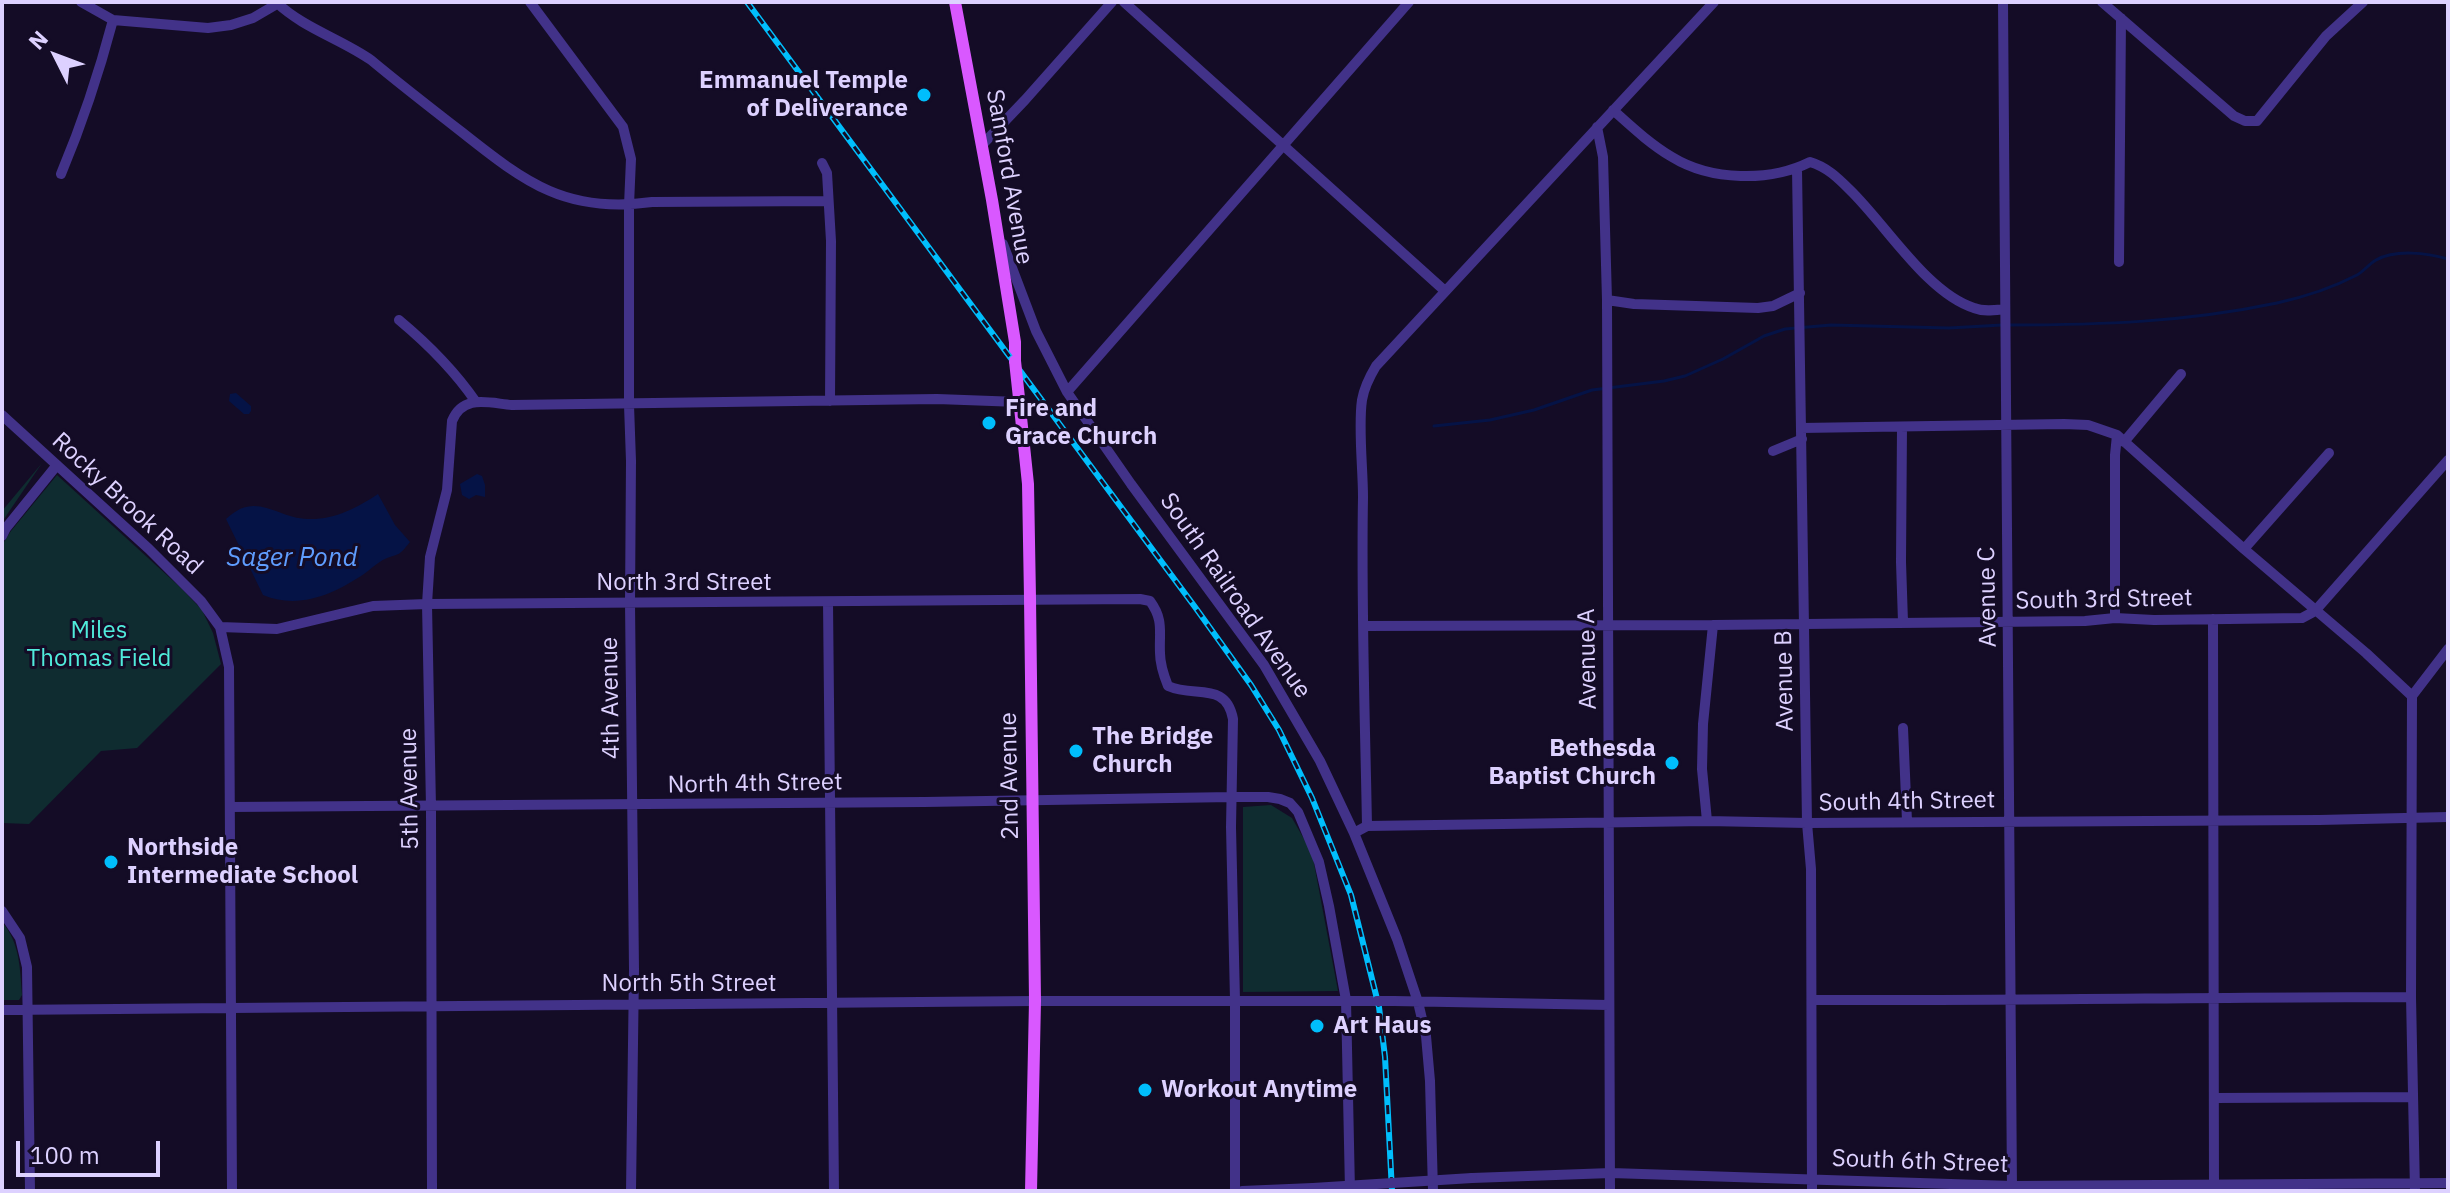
<!DOCTYPE html>
<html>
<head>
<meta charset="utf-8">
<style>
	body { margin:0 }
	#map { position:relative; width:2450px; height:1193px; overflow:hidden; background:#140c26; font-family:"IBM Plex Sans",sans-serif }
	canvas { display:block }
	.frame { position:absolute; inset:0; border:4px solid #ddd1ff; pointer-events:none }
	.north { position:absolute; left:16px; top:16px; width:80px; height:80px; -webkit-text-stroke:6px #140c26; paint-order:stroke; rotate:312deg; font-size:22px; font-weight:700; line-height:32px; text-align:center; color:#ddd1ff }
	.north::after { content:''; display:block; margin:auto; width:28px; height:36px; background:#ddd1ff; clip-path:polygon(50% 0,100% 100%,50% 72%,0 100%) }
	.scale { position:absolute; left:16px; top:1141px; width:144px; height:36px; box-sizing:border-box; border:4px solid #ddd1ff; border-top:0; padding-left:10px; font-size:24px; line-height:28px; white-space:nowrap; color:#ddd1ff; -webkit-text-stroke:6px #140c26; paint-order:stroke }
</style>
</head>
<body>
<div id="map">
<canvas width="2450" height="1193"></canvas>
<div class="frame"></div>
<div class="north">N</div>
<div class="scale">100 m</div>
</div>
<script>
const ctx = document.querySelector('canvas').getContext('2d');
ctx.lineJoin = 'round';
function fill(path, color) { ctx.fillStyle = color; ctx.fill(path, 'evenodd'); }
function stroke(path, color, width, dash) { ctx.strokeStyle = color; ctx.lineWidth = width; ctx.lineCap = dash ? 'butt' : 'round'; ctx.setLineDash(dash || []); ctx.stroke(path); }
function write(font, color, halo, rows, align = 'center') {
  ctx.font = font + ' "IBM Plex Sans",sans-serif'; ctx.lineWidth = 6; ctx.setLineDash([]); ctx.textBaseline = 'middle'; ctx.strokeStyle = halo; ctx.fillStyle = color; for (const [text, x, y, turn = 0] of rows) {
    ctx.save(); ctx.translate(x, y); ctx.rotate((+turn || 0) * Math.PI / 180); ctx.textAlign = isNaN(turn) ? turn : align; if (halo) ctx.strokeText(text, 0, 0); ctx.fillText(text, 0, 0); ctx.restore();
  }
}
fill(new Path2D(`
	M42,463L2,522V511Z
	M57,475L181,588L202,610L213,633L221,664L137,748L101,751L29,824L2,823V545L11,531Z
	M1271,805L1292,818L1312,853L1338,991L1243,992V807Z
	M2,922C20,943 20,968 22,995L19,1000H2Z`), '#0f2c30');
fill(new Path2D(`
	M236,393L251,406V411L249,414H244L229,401L230,394Z
	M477,474L482,476L485,485V497L476,495L469,499L462,495L460,484Z
	M378,494L395,525L410,542C397,558 401,552 385,559C378,562 371,569 364,574C334,594 299,610 263,595L226,519C256,490 276,518 308,519C334,520 357,508 378,494Z`), '#051346');
stroke(new Path2D(`
	M2009,325C2101,325 2186,322 2277,303C2304,297 2332,288 2357,275C2364,271 2369,264 2376,260C2396,249 2427,253 2448,259
	M1434,426L1490,420L1534,410L1592,390L1664,381L1685,376L1723,359L1764,336L1785,329L1831,325L1949,328L2002,325`), '#051346', 3);
stroke(new Path2D(`
	M81,2L113,20L208,28L231,25L253,18L277,4
	M276,2C303,28 341,39 371,60C401,85 432,109 463,133C526,183 567,214 652,202L828,201
	M530,2L623,127L631,159L629,205V405L631,461L630,603L634,970L631,1191
	M1124,2L1445,291
	M2003,2L2012,1191
	M2102,2L2234,116L2245,121H2257L2326,36L2363,2
	M1613,110C1632,127 1650,144 1672,157C1711,181 1770,182 1810,162C1827,167 1838,178 1850,190C1887,226 1927,293 1974,308C1984,312 1995,310 2005,309
	M1597,127L1603,157L1607,300L1610,1191
	M982,145L1025,100L1112,2
	M822,163L827,173L831,241L830,401
	M1797,169L1807,823L1811,869L1812,1191
	M61,174C82,124 99,73 113,20
	M1003,244L1036,331L1067,392L1131,484L1264,665L1320,761L1354,833L1397,939L1418,1002L1426,1036L1430,1081L1433,1191
	M2119,262L2121,18
	M1607,300L1634,304L1758,308L1773,306L1800,293
	M399,320C429,345 454,370 476,402
	M1067,392L1409,2
	M2,415L149,549L201,601L220,627L229,667L232,1191
	M1902,427L1901,562L1903,622
	M1801,428L2064,424L2088,425L2117,435L2244,549L2366,653L2412,696
	M2124,442L2181,374
	M1773,451L1802,439
	M2,536L6,528L57,465
	M2244,549L2329,453
	M828,602L834,1191
	M2115,618V455L2117,435
	M2213,619L2214,1189
	M1364,626L1713,625L2085,621L2115,618L2154,620L2302,618L2315,611L2448,460
	M220,627L277,629L373,606L427,604L1140,599L1150,601C1164,620 1159,632 1160,653C1160,663 1164,676 1168,686C1195,698 1226,681 1233,719L1231,827L1235,1000V1191
	M1903,728L1907,821
	M230,807L924,802L1232,797H1268L1280,799L1290,803L1298,812L1319,862L1329,906L1346,1000L1350,1191
	M1707,821L1702,769L1703,724L1713,625
	M1367,826C1365,716 1361,607 1363,497C1363,468 1358,427 1362,400C1364,388 1370,376 1376,366L1714,2
	M1354,833L1367,826L1707,821L1807,823L2319,820L2448,817
	M2,911L20,938L27,967L30,1191
	M1812,1000C2012,1001 2211,997 2411,997
	M1394,1001L1609,1005
	M2,1010L1035,1001H1377
	M2215,1098L2413,1097
	M1472,1178L1611,1173L2012,1186L2448,1183
	M432,1191L431,807L427,604L430,557L447,490L452,421C463,394 488,403 512,405L937,399L1019,402
	M1242,1191L1313,1188
	M2415,1191L2411,997L2412,696L2448,649`), '#423289', 10);
stroke(new Path2D(`
	M955,2L992,200L1015,342V361
	M1019,398L1028,484L1030,598L1035,1001L1031,1191`), '#d958ff', 12);
const rail = new Path2D(`
	M747,2L1195,607L1251,685L1279,730L1312,798L1351,895L1379,1007L1385,1057L1392,1191`);
stroke(rail, '#00befc', 6);
stroke(rail, '#140c26', 3, [9]);
stroke(new Path2D(`
	M1377,1001H1394
	M1313,1188L1472,1178`), '#423289', 10);
stroke(new Path2D(`
	M1015,361L1019,398`), '#d958ff', 12);
for (const [x, y, r, color] of [
	[924,95,8,"#00befc"],
	[989,423,8,"#00befc"],
	[1076,751,8,"#00befc"],
	[1672,763,8,"#00befc"],
	[111,862,8,"#00befc"],
	[1317,1026,8,"#00befc"],
	[1145,1090,8,"#00befc"]
]) { const dot = new Path2D(); dot.arc(x, y, r, 0, 2 * Math.PI); ctx.fillStyle = color; ctx.fill(dot); stroke(dot, '#140c26', 3); }
write('bold 24px', '#ddd1ff', '#140c26', [
	["Emmanuel Temple",908,81,"right"],
	["of Deliverance",908,109,"right"],
	["Fire and",1005,409],
	["Grace Church",1005,437],
	["The Bridge",1092,737],
	["Church",1092,765],
	["Bethesda",1656,749,"right"],
	["Baptist Church",1656,777,"right"],
	["Northside",127,848],
	["Intermediate School",127,876],
	["Art Haus",1333,1026],
	["Workout Anytime",1161,1090]
], 'left');
write('24px', '#ddd1ff', '#140c26', [
	["Samford Avenue",1009,177,80],
	["Rocky Brook Road",127,504,43],
	["North 3rd Street",684,583],
	["South Railroad Avenue",1235,596,55],
	["Avenue C",1988,597,-91],
	["South 3rd Street",2104,600,-1],
	["Avenue A",1588,659,-91],
	["Avenue B",1785,681,-91],
	["4th Avenue",611,698,-91],
	["2nd Avenue",1010,776,-91],
	["North 4th Street",755,784,-1],
	["5th Avenue",410,789,-91],
	["South 4th Street",1907,802,-1],
	["North 5th Street",689,984],
	["South 6th Street",1920,1162,2]
]);
write('24px', '#50ebdb', '#140c26', [
	["Miles",99,631],
	["Thomas Field",99,659]
]);
write('italic 26px', '#5f9dff', '#140c26', [
	["Sager Pond",292,558]
]);
</script>
</body>
</html>
